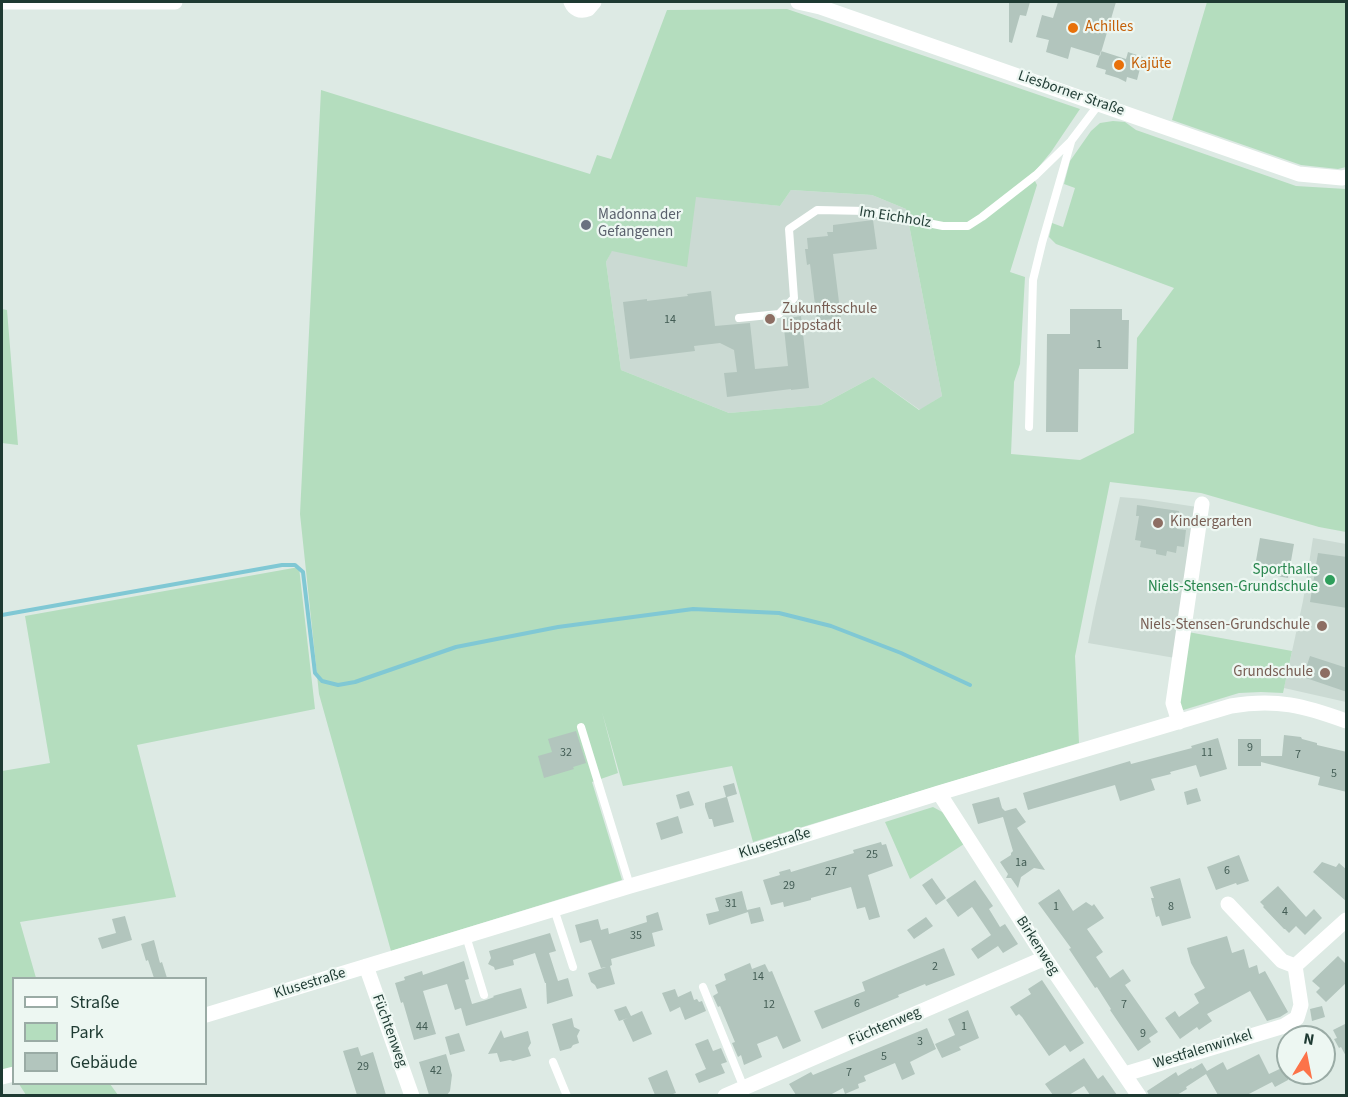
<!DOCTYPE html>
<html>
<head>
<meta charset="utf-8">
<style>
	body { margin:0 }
	#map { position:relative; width:1348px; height:1097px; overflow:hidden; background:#ddeae4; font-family:"Source Sans 3",sans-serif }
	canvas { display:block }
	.frame { position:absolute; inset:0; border:3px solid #1e3a32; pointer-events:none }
	.legend { position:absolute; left:12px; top:977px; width:195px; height:108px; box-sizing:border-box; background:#edf7f2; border:2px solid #9aaba5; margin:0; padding:8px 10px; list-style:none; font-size:18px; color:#1e3a32 }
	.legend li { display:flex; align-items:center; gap:12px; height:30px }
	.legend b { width:30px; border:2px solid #9aaba5 }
	.north { position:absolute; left:1276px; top:1025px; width:60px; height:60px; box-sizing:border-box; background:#edf7f2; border:2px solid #9aaba5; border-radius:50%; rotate:10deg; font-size:16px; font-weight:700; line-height:24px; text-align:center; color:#1e3a32 }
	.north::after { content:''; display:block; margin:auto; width:21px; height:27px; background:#fc7349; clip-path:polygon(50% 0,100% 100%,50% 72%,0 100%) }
</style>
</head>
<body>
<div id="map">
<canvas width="1348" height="1097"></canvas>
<div class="frame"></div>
<ul class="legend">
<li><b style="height:8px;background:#fff"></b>Straße</li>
<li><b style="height:16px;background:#b4ddbe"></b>Park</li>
<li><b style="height:16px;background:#b2c5bd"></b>Gebäude</li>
</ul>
<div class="north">N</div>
</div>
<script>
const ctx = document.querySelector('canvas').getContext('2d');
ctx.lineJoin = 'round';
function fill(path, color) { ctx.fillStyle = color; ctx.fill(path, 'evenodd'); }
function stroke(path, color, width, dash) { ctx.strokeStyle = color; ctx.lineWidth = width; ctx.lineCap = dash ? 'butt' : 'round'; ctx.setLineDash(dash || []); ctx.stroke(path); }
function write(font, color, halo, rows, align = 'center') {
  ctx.font = font + ' "Source Sans 3",sans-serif'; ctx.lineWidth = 4.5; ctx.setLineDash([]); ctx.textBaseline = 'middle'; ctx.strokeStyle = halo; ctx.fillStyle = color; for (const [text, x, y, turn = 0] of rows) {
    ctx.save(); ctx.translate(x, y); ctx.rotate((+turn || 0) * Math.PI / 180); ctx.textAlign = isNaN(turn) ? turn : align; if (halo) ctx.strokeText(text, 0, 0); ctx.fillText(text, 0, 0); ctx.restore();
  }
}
fill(new Path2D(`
	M791,190L872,195L906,209L942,396L920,410L873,377L821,405L729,413L621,370L606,262L612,250L696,196L780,206Z
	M1120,497L1144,499L1197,507L1175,658L1088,643L1095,608Z
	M1313,538L1346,544V702L1284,688L1303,601Z`), '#cbdad3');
fill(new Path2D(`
	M1207,2H1346V167L1338,169L1301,165L1172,120Z
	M787,9L1080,109L1051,152L1032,175L1037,185L1010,272L1025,277L1020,364L1014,382L1011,454L1080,460L1134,433L1137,338L1174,288L1056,244L1049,237L1052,223L1063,227L1075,188L1064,184L1070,161L1091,131L1100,123L1113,121L1125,122L1136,130L1296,186L1346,189V532L1319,527L1201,493L1110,482L1075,656L1079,743L753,842L732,766L623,786L602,712L618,773L592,782L622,880L391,951L319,694L300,514L321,90L590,174L597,155L611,159L667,10ZM791,190L872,195L906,209L942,396L919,410L873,377L821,405L729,413L621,370L606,262L612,251L687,267L696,197L780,206Z
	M2,309L7,310L18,445L2,443Z
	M299,567L315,709L137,745L176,897L20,922L36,978H14L13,1067L2,1071V771L50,763L25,616Z
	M1188,632L1292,651L1283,693L1261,692L1239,693L1180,711L1179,698Z
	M933,807L944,813L964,844L910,879L885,822Z
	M19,1084H110L118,1095H26Z`), '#b4ddbe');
stroke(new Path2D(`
	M2,615L282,565H295L303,572L315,673L322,681L338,685L355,682L456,647L558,627L693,609L779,613L831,626L901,653L970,685`), '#80c8d4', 4);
fill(new Path2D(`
	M1009,2H1030L1026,16L1020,15L1012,43L1009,42Z
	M1058,2H1116L1100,56L1071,47L1068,59L1046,52L1049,40L1036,37L1042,15L1053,18Z
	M1101,51L1126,59L1128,52L1143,57L1137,80L1127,77L1126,82L1118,78L1105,74L1106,70L1096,67Z
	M873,220L877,249L833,254L841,318L817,321L810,264L807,265L805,249H808L807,238L828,236L827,232H833V225Z
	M711,291L715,326L750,323L755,369L788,366L783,319L801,316L809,388L791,390V389L727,397L724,373L737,372L734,350L720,343L694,346L695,351L630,359L623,302L647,299V301L688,296L687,294Z
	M1070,309H1122V320H1129L1128,369H1079L1078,432H1046L1047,334H1070Z
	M1137,505L1179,511L1177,529L1186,530L1184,547L1177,546L1176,553L1167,551L1166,556L1156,554V550L1140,547L1141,541L1135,540L1139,516H1136Z
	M1260,538L1294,544L1288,578L1254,572Z
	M1318,553L1347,557V608L1310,602Z
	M1310,656L1347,668V692L1303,677Z
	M576,731L586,763L573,767L574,769L544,778L538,756L552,752L548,739Z
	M1284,735L1301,737L1302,739L1317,743V745L1347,752V792L1318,785L1320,777L1261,762V766H1238V739H1261V756H1282Z
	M1218,738L1227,769L1200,777L1196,765L1170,772L1171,774L1151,779L1155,790L1120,801L1115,785L1028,810L1023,793L1130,761L1131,764L1192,748L1191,746Z
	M734,783L737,794L727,797L734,822L714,827L712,819H709L705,807V803L726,797L723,786Z
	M1197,788L1201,801L1187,805L1184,792Z
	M689,791L694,805L680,809L676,795Z
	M999,797L1002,808L1005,811L1016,808L1026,822L1017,828L1045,870L1034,868L1021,877L1018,888L1011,878H1006L1008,874L1000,862L1011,855V853L1013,851L1003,817L978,824L972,804Z
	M678,816L683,833L661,840L656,823Z
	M881,842L882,845L886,844L893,866L868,875L880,917L869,920L865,907L857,909L851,887L811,898V900L784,907L783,902L771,905L763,880L780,875L779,872L790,869L791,872L854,853L853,850Z
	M1239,855L1249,881L1237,885L1236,883L1216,890L1207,867Z
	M1322,862L1336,867L1339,863L1347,870V902L1313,872Z
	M932,878L946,898L936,905L922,885Z
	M1180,878L1191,918L1162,926L1159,916L1156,917L1151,898H1154L1150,887Z
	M975,880L993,906L989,909L1000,927L1005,924L1018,944L1003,953L998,946L978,959L971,949L991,935L972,907L958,917L946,900Z
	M1278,886L1306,917L1314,909L1322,918L1305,935L1296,926L1289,933L1285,929H1284L1263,907L1264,906L1260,902Z
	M1059,889L1073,911L1086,902L1092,906L1094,904L1104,918L1087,929L1103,952L1096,957L1110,978L1123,969L1131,981L1125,985L1158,1032L1149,1038L1151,1042L1138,1051L1110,1010L1111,1009L1097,987L1095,988L1069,949L1071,948L1038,903Z
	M742,891L747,910L760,907L764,921L751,924L748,912L709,925L706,914L719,911L715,898Z
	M658,912L663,930L652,933L655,946L611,959L612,965L610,966L615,984L597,989L595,985L591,982L588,973L606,967L601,968L591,940L580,943L575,925L598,919L601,930L608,928L609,934L647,922L646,916Z
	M125,916L132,940L102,949L98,938L116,933L112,919Z
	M926,917L933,926L914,939L907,930Z
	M550,933L556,951L549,953L558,981L568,978L573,996L547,1004L546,983H545L535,953L513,960L514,965L495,970L494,967L488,964L491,958L489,951Z
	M1227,936L1232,953L1244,949L1249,968L1257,965L1259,974L1265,971L1288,1012L1280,1017L1267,1021L1250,991L1207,1014L1212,1021L1199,1030L1197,1027L1180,1039L1165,1018L1175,1011L1179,1017L1199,1003L1194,994L1205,988L1191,963L1187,948Z
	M154,940L160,963L162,962L167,978H154L148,960L146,961L141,944Z
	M944,948L955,975L926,986L925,984L898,995L899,997L822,1029L814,1011L865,991L862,982Z
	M1338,956L1347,965V982L1326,1002L1316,992L1320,988L1312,981Z
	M464,961L469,979L465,980L472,1004L486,1000L494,997L493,996L521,988L527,1008L466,1026L461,1008L455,1010L447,984L423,991L436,1034L414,1040L403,1002L401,1003L395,983L405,980L404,977L422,971L423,975Z
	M750,963L752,969L765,964L769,972L772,971L801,1041L783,1049L777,1036L757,1044L762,1057L744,1065L741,1055L738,1057L732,1043L735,1042L720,1006L718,1007L713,996L718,993L715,985L726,980L724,974Z
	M1042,980L1084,1043L1070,1052L1065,1045L1049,1056L1022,1017L1019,1014L1016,1016L1010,1007L1031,994L1028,989Z
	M675,989L678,997L691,991L694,1000L697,999L699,1002L702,1001L706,1011L685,1020L680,1007L670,1012L662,993Z
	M626,1006L631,1016L642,1011L652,1034L633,1042L623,1020L628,1018L619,1021L614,1010Z
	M1322,1006L1325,1017L1312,1021L1310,1009Z
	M968,1010L979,1038L959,1047L961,1050L942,1058L935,1044L955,1035L948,1019Z
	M572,1018L574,1027L580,1030L577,1036L579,1043L573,1045L571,1048L560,1051L552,1024Z
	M1347,1023V1058L1341,1047L1339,1048L1334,1039L1337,1038L1333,1030Z
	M927,1028L936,1049L910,1062L915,1074L902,1080L895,1063L864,1076L866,1081L858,1084L859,1088L845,1094L843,1088L830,1095H796L789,1084L811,1072L813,1075Z
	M501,1030L504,1038L528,1031L531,1043L528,1048L531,1056L513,1061L510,1060L500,1062L497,1053L488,1054Z
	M459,1033L465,1051L450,1055L445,1037Z
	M708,1039L713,1051L721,1048L727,1062L721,1064L725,1073L699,1083L695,1074L706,1069L695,1044Z
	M358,1047L361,1056L373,1052L386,1095H357L343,1051Z
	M446,1054L452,1075L450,1091L447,1095H429L419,1062Z
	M1259,1054L1269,1074L1288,1065V1080L1275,1087L1272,1082L1247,1095H1218L1206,1074L1186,1087L1187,1089L1177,1095H1149L1147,1091L1176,1072L1178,1076L1191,1068L1192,1069L1202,1063L1207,1071L1223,1062L1227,1070Z
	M1084,1058L1098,1079L1103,1075L1117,1095H1090L1084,1086L1069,1095H1053L1045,1084Z
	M667,1070L676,1093L670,1095H655L648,1078Z`), '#b2c5bd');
stroke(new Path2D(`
	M739,318L779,314L794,298L789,229L817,210L867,211L943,226H968L982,217L1036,175L1071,141L1099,104
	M1029,427L1033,280L1042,243L1071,142
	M581,727L630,886
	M554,909L573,967
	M466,936L484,995
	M703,987L744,1088
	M553,1062L567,1096`), '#fff', 8);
stroke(new Path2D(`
	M2,2H175
	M571,2C574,9 580,12 588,9L594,2
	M798,2L820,7L1299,174L1342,178L1346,177
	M1179,722L1173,703L1202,504
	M939,793L1045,958L1139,1096
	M1228,904L1282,961L1295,966
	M366,966L412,1096
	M206,1015L630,886L756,850L939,793L1231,706C1276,698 1305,706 1346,721
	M1125,1074L1284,1026L1297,1018L1301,1005L1295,966L1346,920
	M2,1077L14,1074
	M725,1096L1045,958`), '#fff', 15);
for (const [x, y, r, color] of [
	[1073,28,6,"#e8710a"],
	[1119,65,6,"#e8710a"],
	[586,225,6,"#6b7280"],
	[770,319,6,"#8d6e63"],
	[1158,523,6,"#8d6e63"],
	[1330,580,6,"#2e9e5b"],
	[1322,626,6,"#8d6e63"],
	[1325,673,6,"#8d6e63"]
]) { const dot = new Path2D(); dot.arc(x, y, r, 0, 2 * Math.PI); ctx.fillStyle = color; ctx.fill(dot); stroke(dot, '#edf7f2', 2); }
write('12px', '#435d55', null, [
	["14",670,320],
	["1",1099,345],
	["9",1250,748],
	["32",566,753],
	["11",1207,753],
	["7",1298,755],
	["5",1334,774],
	["25",872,855],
	["1a",1021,863],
	["6",1227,871],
	["27",831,872],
	["29",789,886],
	["31",731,904],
	["1",1056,907],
	["8",1171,907],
	["4",1285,912],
	["35",636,936],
	["2",935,967],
	["14",758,977],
	["6",857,1004],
	["12",769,1005],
	["7",1124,1005],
	["44",422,1027],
	["1",964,1027],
	["9",1143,1034],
	["3",920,1042],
	["5",884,1057],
	["29",363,1067],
	["42",436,1071],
	["7",849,1073]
]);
write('15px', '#c56008', '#edf7f2', [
	["Achilles",1085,28],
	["Kajüte",1131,65]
], 'left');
write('15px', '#1e3a32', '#edf7f2', [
	["Liesborner Straße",1071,94,19],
	["Im Eichholz",895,218,9],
	["Klusestraße",775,844,-17],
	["Birkenweg",1037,946,57],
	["Klusestraße",310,984,-17],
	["Füchtenweg",885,1027,-23],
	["Füchtenweg",389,1031,70],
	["Westfalenwinkel",1203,1050,-17]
]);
write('15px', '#5b616d', '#edf7f2', [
	["Madonna der",598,216],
	["Gefangenen",598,233]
], 'left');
write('15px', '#785e54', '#edf7f2', [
	["Zukunftsschule",782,310],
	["Lippstadt",782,327],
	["Kindergarten",1170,523],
	["Niels-Stensen-Grundschule",1310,626,"right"],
	["Grundschule",1313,673,"right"]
], 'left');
write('15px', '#27864d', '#edf7f2', [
	["Sporthalle",1318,571],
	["Niels-Stensen-Grundschule",1318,588]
], 'right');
</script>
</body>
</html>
